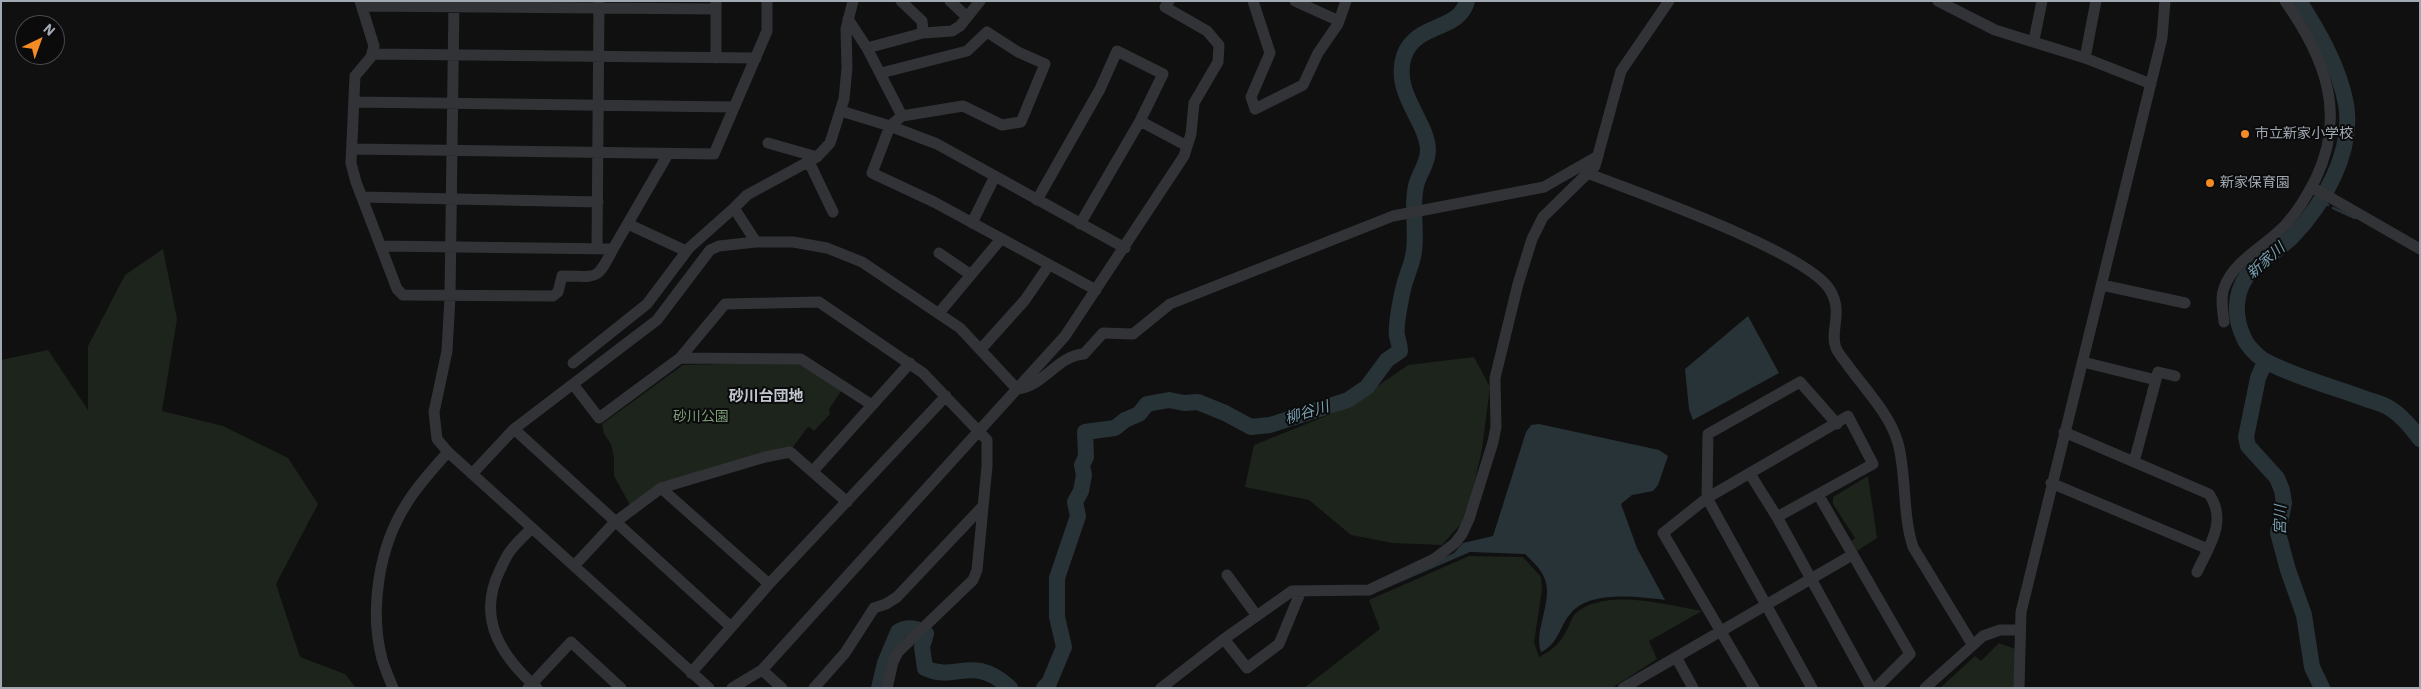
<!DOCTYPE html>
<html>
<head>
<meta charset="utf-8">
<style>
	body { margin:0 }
	#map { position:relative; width:2421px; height:689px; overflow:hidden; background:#101011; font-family:"IBM Plex Sans",sans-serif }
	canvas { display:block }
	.frame { position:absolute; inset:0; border:2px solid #a1a9b3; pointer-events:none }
	.north { position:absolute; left:15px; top:15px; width:50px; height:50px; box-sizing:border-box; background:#0b0b0c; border:1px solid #474a4f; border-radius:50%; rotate:42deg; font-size:14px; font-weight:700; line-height:20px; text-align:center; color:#a1a9b3 }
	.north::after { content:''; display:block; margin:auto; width:18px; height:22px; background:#f48b25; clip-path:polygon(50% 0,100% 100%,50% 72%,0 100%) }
</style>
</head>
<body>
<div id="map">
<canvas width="2421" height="689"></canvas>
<div class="frame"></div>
<div class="north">N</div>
</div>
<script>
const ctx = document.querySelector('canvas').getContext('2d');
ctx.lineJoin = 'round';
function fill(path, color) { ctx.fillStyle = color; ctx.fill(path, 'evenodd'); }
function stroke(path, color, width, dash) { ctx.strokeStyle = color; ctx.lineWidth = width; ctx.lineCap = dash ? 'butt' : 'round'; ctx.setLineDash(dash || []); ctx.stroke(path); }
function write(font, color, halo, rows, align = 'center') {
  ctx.font = font + ' "IBM Plex Sans","Noto Sans JP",sans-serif'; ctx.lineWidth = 4; ctx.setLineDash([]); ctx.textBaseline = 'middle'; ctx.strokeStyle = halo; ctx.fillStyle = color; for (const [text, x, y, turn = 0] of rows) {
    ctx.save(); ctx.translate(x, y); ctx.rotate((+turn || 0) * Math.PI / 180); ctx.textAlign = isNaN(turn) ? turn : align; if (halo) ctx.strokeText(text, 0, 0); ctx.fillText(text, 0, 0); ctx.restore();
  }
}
fill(new Path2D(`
	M163,249L177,319L162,411L223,426L288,458L318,504L276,584L300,657L345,674L356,688H1V360L48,350L88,410V346L125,275Z
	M1474,357L1490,387L1482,449L1467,517L1442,545L1393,543L1351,535L1309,500L1245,487L1254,445L1346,408L1408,365Z
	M800,362L842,390L829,409L830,414L814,431L810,427L807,428L793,447L630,505L614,476V458L611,444L604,434L602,424L683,365Z
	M1868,476L1877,538L1857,551L1851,541L1855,538L1833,504V497Z
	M1469,556L1523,557L1541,577L1542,590L1534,642L1539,657C1553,650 1561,642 1568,628C1570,624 1572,617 1575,614C1604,587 1667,605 1702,611L1649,641L1657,659L1612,688H1304L1380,629L1369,600Z
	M1999,643L2018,650L2014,688H1940L1975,656L1981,661Z`), '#1c241c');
fill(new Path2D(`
	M1748,316L1779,373L1693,420L1689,409L1685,369Z
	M1539,424L1659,450L1668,456L1658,485L1653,491L1632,495L1621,504L1637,548L1665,600C1638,597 1591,590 1571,613C1559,626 1559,644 1541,652C1533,628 1556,598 1543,575C1539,567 1531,560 1525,554L1470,552L1380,591L1379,587L1454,553L1463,543L1493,536L1526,432L1531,425Z`), '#283337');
stroke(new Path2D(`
	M2319,202L2328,205
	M2333,208L2355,218`), '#283337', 2.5);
stroke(new Path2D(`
	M2299,1C2319,32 2339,67 2346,104C2354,151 2324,204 2292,237C2278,251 2258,260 2247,276C2234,294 2234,318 2244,338C2247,346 2259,358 2267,362C2298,378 2334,387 2366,399C2374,402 2384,404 2391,409C2402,416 2412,428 2420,439
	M2265,362L2258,378L2246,437L2248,446L2277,478L2282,490L2284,503L2278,533L2288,570L2304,615L2312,667L2322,688
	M879,688L885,663L898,632C907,626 918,628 926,634L922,647L925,668C956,683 972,653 1010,688
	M1044,688L1049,683L1064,647L1057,617V578L1078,516L1075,502L1081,491L1084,475L1082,465L1086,457L1085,432L1115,428L1125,420L1139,414L1147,404L1169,400L1184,403L1198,402L1225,413L1251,427L1270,425L1348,400L1367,387L1387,360L1400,351C1400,345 1398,341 1397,336C1395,325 1403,286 1407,276C1410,267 1413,260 1414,251C1417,229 1411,208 1416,186C1419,173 1428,164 1428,150C1427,120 1392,93 1404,56C1416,22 1459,32 1467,1`), '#283337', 16);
stroke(new Path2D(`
	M360,1L374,46L371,57L355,76L351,163L356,182L397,289L403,295L553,296L558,292L562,276C598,276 596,282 613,249
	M454,1L450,297L447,351L434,412L437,439L448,452L709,688
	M901,1L922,21L923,33
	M950,1L967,17
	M1253,1L1270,53L1251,97L1255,109L1303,85L1318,53L1338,24L1346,1
	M1295,1L1339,21
	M1938,1L1995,30L2085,58L2151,84
	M362,6L716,9
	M848,19L867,48
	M2034,40L2042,1
	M372,54L756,58
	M716,58V1
	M2085,58L2096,1
	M881,73L967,51L987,32L1018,52L1045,64L1021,122L1002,125L963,106L902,116L890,126L872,173L934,202L1096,290
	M354,102L734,107
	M841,111L890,126L937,144L1125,248
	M902,116L867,48L923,33L952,31L960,26L980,1
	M1140,121L1187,146
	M768,143L817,157
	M353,149L714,154L767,31V1
	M809,162L833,212
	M1590,174C1637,193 1808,252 1830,290C1844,313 1829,331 1836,348C1839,355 1845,361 1849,367C1866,390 1890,415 1898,443C1907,477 1902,513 1913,547L1972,644
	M2312,187L2420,249
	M362,197L598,202
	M1037,200L1100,89L1117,51L1163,74L1140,121L1080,224
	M972,223L995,176
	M628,224L686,251
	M756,242L734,208L747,195L817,157L830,143L844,99L847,68L846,29L853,1
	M381,246L613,249L668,154
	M597,248L599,1
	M939,253L971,275
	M2102,285L2185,303
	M939,313L1001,239
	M2224,322C2223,311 2220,298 2224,288C2234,259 2268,245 2287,223C2299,210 2308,194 2316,178C2347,113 2324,56 2285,1
	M981,349L1025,300L1049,265
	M680,358L801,359L872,405
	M2083,362L2156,380
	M573,363L647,304L689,248L734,208
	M573,384L599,418L680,358L725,304L819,302L923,373L987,440V466L977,570L973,580L898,652L893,662L887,688
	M1017,389C1043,387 1058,355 1084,354L1103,333L1133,334L1170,304L1393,216L1544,187L1598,156
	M514,429L731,627
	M2064,432L2209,494C2228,521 2209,546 2197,572
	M2134,462L2158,372L2175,376
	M813,471L910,363
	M472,474L514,429L657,320L710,250L719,246L756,242H793L827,248L862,262L960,328L1017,389
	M1750,474L1777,517L1871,688
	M2051,483L2208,549
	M661,488L769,584
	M1819,496L1910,654L1876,688
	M532,528C525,535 517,542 511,550C506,556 503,564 500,570C476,618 501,656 537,688
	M574,566L614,523L661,488L765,457L790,452L847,502
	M1227,575L1257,616
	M1224,639L1247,668L1279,644L1301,591
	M1676,657L1693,688
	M762,670L782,688
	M691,673L769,584L946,396
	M393,688C389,678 385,669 382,659C369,609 379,546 407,503C418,485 434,468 448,452
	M528,688L571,642L621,688
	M732,688L762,670L1065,336L1184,156L1191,134L1194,103L1218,62L1219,45L1207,31L1165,7L1169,1
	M814,688L845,653L874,608L886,604L897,597L982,507
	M1161,688L1224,639L1292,591L1369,590L1434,559L1455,543L1462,534L1469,519L1493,442L1496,427L1495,378L1518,284L1532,239L1543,217L1595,166L1621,71L1669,1
	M1623,688L1852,555
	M1754,688L1663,533L1707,498L1848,416L1873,464L1777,517
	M1812,688L1707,498L1708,434L1800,382L1837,424
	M1925,688L1983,636L2000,630H2019
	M2019,688L2021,612L2162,38L2165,1`), '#313336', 11);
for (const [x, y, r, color] of [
	[2245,134,5,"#f48b25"],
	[2210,183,5,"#f48b25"]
]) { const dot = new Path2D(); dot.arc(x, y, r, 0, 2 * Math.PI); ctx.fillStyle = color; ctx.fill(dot); stroke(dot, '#0b0b0c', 2); }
write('14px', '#a1a9b3', '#0b0b0c', [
	["市立新家小学校",2255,134],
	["新家保育園",2220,183]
], 'left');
write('14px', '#7b9e77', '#0b0b0c', [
	["砂川公園",701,417]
]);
write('italic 15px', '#769eaf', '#0b0b0c', [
	["新家川",2266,261,-42],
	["柳谷川",1307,413,-17],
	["宮川",2281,520,-89]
]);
write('bold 15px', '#c2c7cf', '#0b0b0c', [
	["砂川台団地",766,397]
]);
</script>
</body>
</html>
